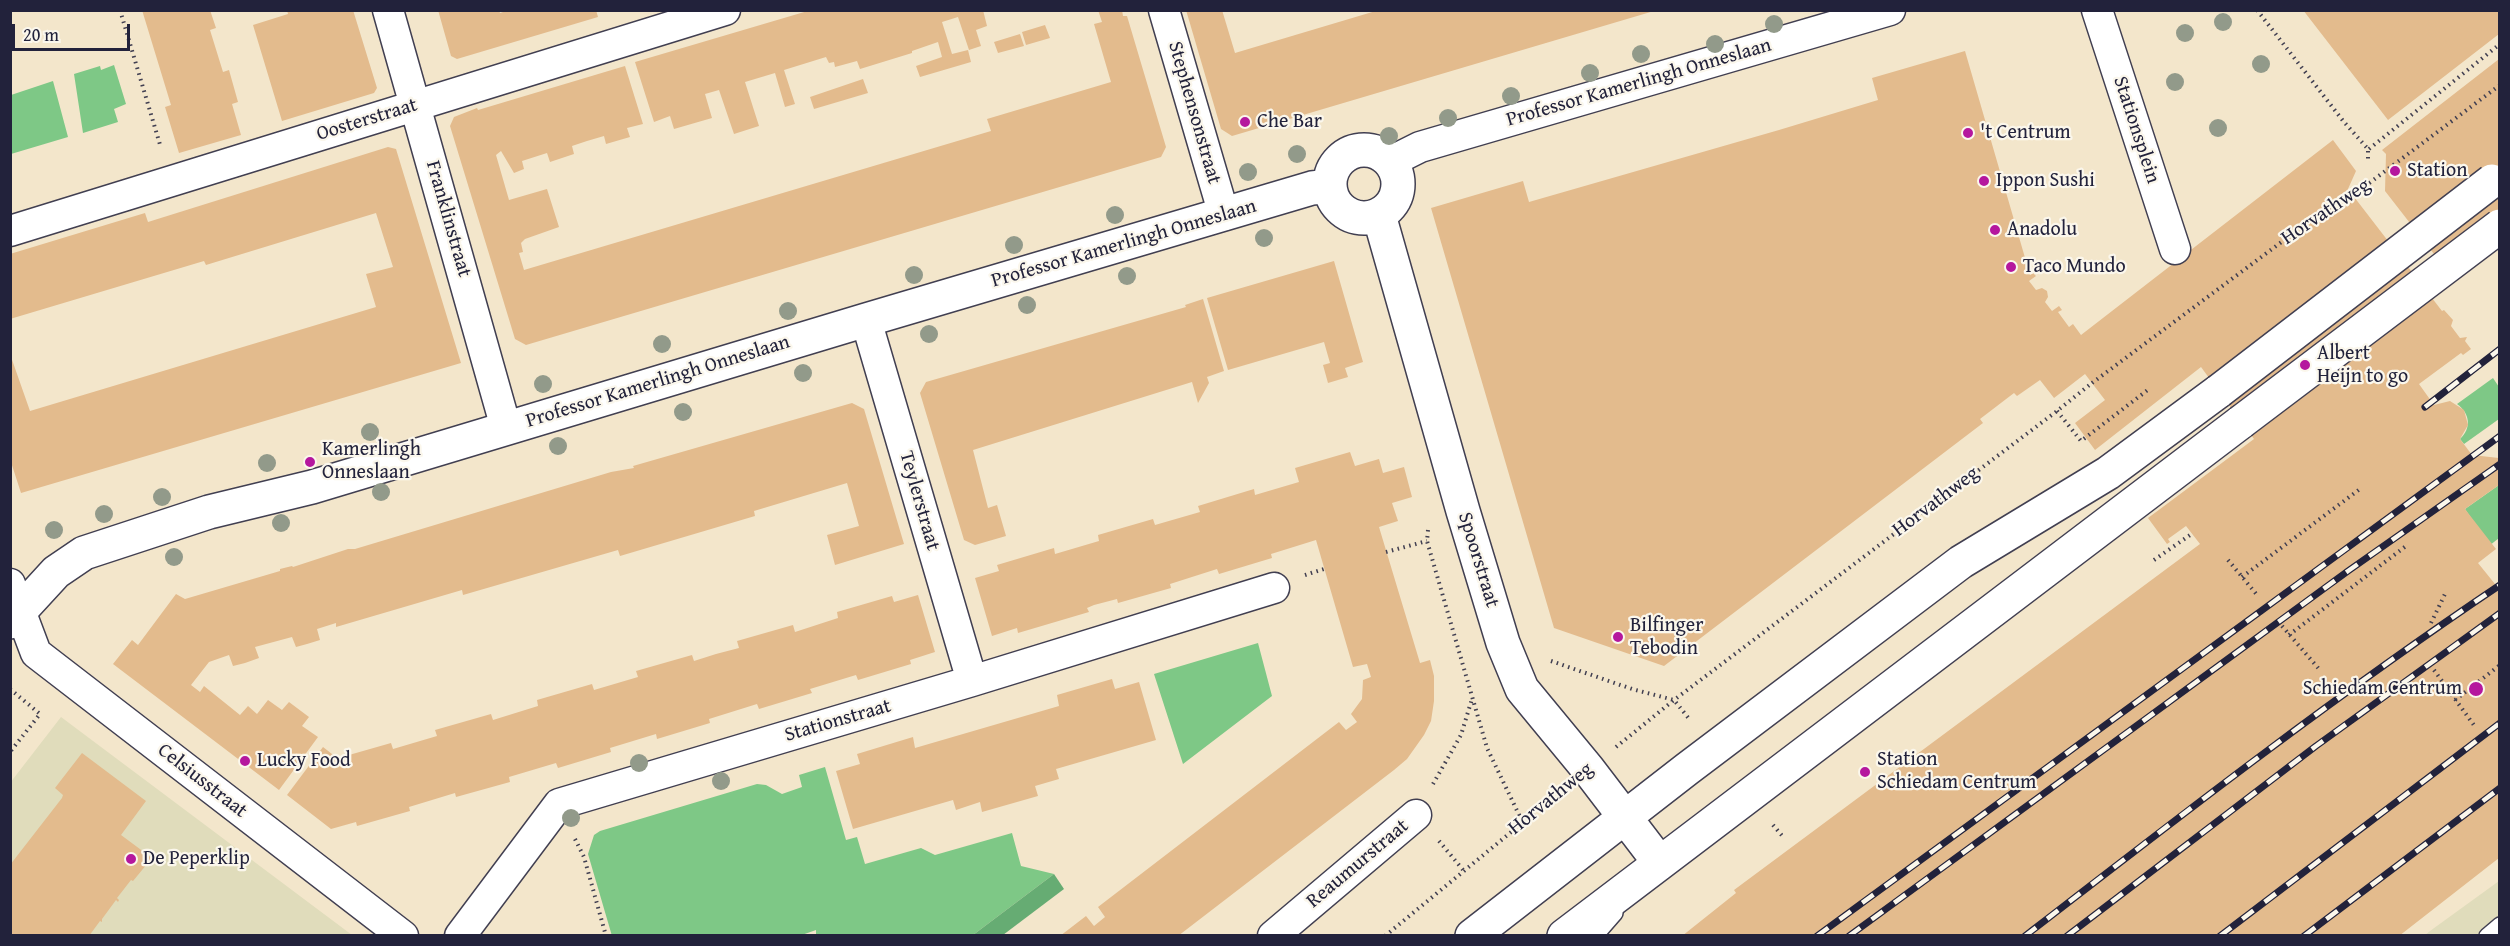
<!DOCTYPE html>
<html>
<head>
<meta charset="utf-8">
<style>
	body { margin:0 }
	#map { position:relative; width:2510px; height:946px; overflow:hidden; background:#f3e6cb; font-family:"Gentium Book Plus",serif }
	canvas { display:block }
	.frame { position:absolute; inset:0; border:12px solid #22223b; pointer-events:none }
	.scale { position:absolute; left:12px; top:24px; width:118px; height:27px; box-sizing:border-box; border:3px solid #22223b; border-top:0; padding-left:8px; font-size:18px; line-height:21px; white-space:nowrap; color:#22223b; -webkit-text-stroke:4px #fbf7ec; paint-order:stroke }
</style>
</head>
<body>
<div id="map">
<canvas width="2510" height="946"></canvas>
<div class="frame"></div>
<div class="scale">20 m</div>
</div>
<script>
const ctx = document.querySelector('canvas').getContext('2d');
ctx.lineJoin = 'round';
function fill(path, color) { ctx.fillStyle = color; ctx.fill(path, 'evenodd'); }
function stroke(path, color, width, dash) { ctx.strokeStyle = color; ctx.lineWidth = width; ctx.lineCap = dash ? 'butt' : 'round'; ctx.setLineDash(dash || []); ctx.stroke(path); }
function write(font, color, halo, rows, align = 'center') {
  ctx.font = font + ' "Gentium Book Plus",serif'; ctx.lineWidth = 4.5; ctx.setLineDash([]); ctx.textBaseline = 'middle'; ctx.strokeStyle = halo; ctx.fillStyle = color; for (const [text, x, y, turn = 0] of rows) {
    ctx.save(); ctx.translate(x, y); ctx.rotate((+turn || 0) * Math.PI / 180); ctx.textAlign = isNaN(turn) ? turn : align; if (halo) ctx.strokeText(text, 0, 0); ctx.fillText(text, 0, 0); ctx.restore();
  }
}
fill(new Path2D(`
	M61,717L352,935H11L10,783Z
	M2499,881V935L2424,936L2430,931Z`), '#e0dcbb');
fill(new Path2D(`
	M114,65L126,104L114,109L118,122L83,133L74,74L100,66L101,70Z
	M53,81L68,137L11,154V95Z
	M2493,378L2499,387V419L2464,444L2460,439C2472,428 2470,413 2457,404Z
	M2499,485V538L2489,546L2465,509Z
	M1258,643L1272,696L1183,764L1154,674Z
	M825,767L846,840L857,837L865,864L921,848L935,855L1012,833L1021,866L1054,874L973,935L816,936V930L799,936H612L588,854L594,835L600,831L757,784L766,785L782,794L802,787L799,775Z`), '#7ec886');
fill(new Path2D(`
	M1054,874L1064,889L1003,935H973Z`), '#66ac73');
fill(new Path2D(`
	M142,10H210L216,28L210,30L223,72L229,70L238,102L232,104L241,135L179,153L165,107L171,105Z
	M287,10H353L377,88L374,93L282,121L253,25L288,14Z
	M438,10H499L500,13L509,10H596L598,17L457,59L451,56Z
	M811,10H983L987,26L976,30L981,46L969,50L958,17L942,22L952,54L968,50L971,62L920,77L916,66L942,57L938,42L912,51V53L860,69L857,61L835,67L834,62L829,63L826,57L784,70L795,104L785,107L775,73L745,82L759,126L734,134L719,90L705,94L712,118L674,129L670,116L654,122L635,62Z
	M1098,10H1122L1123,16H1127L1166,147L1161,157L526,345L515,339L450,126L454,117L477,108L478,110L625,66L643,124L627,128L630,137L606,144L604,136L587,141L572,146L574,154L550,162L547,153L522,161L524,169L514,173L501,151L496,155L509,200L547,189L559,227L525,239L521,243L523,252L519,253L524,270L991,131L987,119L1111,82L1094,24L1102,22Z
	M1186,10H1222L1235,53L1379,10L1654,11L1232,136L1221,129Z
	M2303,10H2499V34L2388,120Z
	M1045,25L1050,38L1026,45L1022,32Z
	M1020,34L1024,46L998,53L994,42Z
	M1965,51L2030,275L2033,273L2036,276L2029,281L2036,290L2042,288L2047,291L2048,297L2045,302L2052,311L2059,306L2062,310L2058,312L2069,327L2073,324L2081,335L2333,140L2356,171L2348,189L2442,311L2444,310L2453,320L2451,326L2460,338L2467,337L2465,341L2471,349L2463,355L2461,353L2419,384L2434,405L2450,401L2464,410L2468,425L2460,439L2472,455L2499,458V485L2465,509L2496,549L2478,563L2499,589V858L2399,936H1682L1736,893L1734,890L2200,544L2186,526L2168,539L2170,542L2167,544L2148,518L2254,439L2201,367L2095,450L2075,423L2105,400L2085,374L2054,398L2040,380L2017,396L2014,393L1980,419L1983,423L1664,666L1554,628L1431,208L1523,181L1529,202L1779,130L1878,100L1872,78Z
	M2499,59V232L2448,272L2385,191L2386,154L2382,150Z
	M863,79L868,93L814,109L810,97Z
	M388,147L396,149L461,363L21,493L10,459V354L30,411L376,307L366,274L393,267L376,213L206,265L204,261L10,319V254L145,213L148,222Z
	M1334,261L1363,362L1345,368L1348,377L1328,383L1323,365L1330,363L1324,342L1228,370L1207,298Z
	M1203,299L1224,371L1207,377L1209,383L1198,403L1192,382L973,450L988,508L997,505L1006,536L975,545L964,540L920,393L926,382L1186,307L1185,305Z
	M852,403L864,409L904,544L835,565L827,535L859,526L847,483L754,511L755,516L620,556L618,550L463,595L462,590L336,627V623L317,629L320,640L307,644L296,647L292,637L255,647L259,658L245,663L233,666L229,655L209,662L191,685L200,692L204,686L240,715L248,706L257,714L268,700L282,710L289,702L309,717L302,726L318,737L279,790L113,664L132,640L138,645L176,594L185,599L280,571V569L292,566L293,567L348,549H355L611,472L634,468L633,466Z
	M1350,452L1355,466L1379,459L1383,473L1404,467L1412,497L1392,503L1398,521L1379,527L1420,663L1430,660L1434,676V701L1431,721L1424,735L1407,759L1394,770L1178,936H1060L1086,916L1094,926L1105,917L1098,907L1339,722L1346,730L1357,722L1351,714L1362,699L1363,680L1371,677L1367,664L1353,667L1316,540L1271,554L1272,558L1219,574L1217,569L1170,584L1171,588L1118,603L1117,599L1094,605L1087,608L1089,612L1018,633L1017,628L992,636L975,578L999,571L997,565L1054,548L1055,554L1099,541L1098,535L1153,519L1155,525L1200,512L1198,506L1254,489L1255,495L1299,482L1295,468Z
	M918,595L935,652L910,660L911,664L858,680L856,675L810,689L812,693L759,709L757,704L709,719L710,723L657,739L656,734L610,748L611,752L558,768L556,763L509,777L510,782L456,797L455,793L409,807L410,811L357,826L356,822L331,829L287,795L323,747L341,761L342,757L391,743L393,749L437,736L435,730L491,714L493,720L538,706L537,700L592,684L594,690L638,677L636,671L692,655L694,661L716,654L739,648L737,641L793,625L795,632L838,618L837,612L892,596L894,602Z
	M1112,679L1115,689L1139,682L1156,740L1056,769L1059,779L1035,786L1038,796L982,812L980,802L956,810L953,800L853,829L836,771L860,764L857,754L913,737L915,748L1059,706L1057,695Z
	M82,753L146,801L121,835L152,858L133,881L131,880L117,898L119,900L118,902L116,900L102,919V922L100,921L89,936H10V865L62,798L63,795L55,788Z`), '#e3bb8d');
const lane = new Path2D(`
	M1595,936L1615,913
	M2487,936L2500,925`);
const street = new Path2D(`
	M388,10L506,428
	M1164,10L1224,215
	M2097,10L2175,249
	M1390,162L1420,147L1890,10
	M10,231L725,10
	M866,320L972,681
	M10,584L36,653L403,936
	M460,936L559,804L972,681L1274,588
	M1273,936L1416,815`);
const secondary = new Path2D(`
	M1330 184a34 34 0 1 1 68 0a34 34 0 1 1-68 0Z
	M1379,215L1463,511L1503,643L1522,689L1588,769L1659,862
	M10,622L56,572L84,553L209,512L312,487L866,320L1312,188L1330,186
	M1472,936L1687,769L1961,562L2108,473L2219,391
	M1564,936L2241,422`);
stroke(lane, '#413f51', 18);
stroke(street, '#413f51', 33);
stroke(secondary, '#413f51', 36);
stroke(new Path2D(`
	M120,10L161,148
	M2257,10L2344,122L2368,149V161
	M2369,149L2500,44
	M2057,411L2081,441L2149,389
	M1428,530L1427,541L1487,748L1522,821
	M1386,552L1427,541
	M2154,560L2193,533
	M2228,560L2258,596
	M1305,575L1324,569
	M2242,577L2360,489
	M2431,623L2445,594
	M2282,626L2319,669
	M2289,635L2406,546
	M1551,661L1632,689L1674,700L1690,720
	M2434,670L2476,728
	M10,689L40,714L10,752
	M2455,700L2500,665
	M1616,747L1674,700L2057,411L2092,383
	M1433,784L1461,735L1472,699
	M1773,825L1784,838
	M575,839L584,857L606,936
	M1439,841L1464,871
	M1385,936L1561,791`), '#413f51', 4, [1.5, 4.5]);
stroke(lane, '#fff', 15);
stroke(street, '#fff', 30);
stroke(secondary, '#fff', 33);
const rail = new Path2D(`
	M2425,407L2500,349
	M1817,936L2500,436
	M1849,936L2348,571L2500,464
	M2025,936C2180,816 2336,695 2500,585
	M2067,936L2316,746L2500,613
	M2220,936L2500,723
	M2304,936L2500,788`);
stroke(rail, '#22223b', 7);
stroke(rail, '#fbf7ec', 4.5, [14]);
const secondaryBridge = new Path2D(`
	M2219,391L2492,181
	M2241,422L2500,226`);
stroke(secondaryBridge, '#413f51', 36, []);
stroke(new Path2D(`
	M2092,383L2307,223L2360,190L2500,85`), '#413f51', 4, [1.5, 4.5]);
stroke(secondaryBridge, '#fff', 33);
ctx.fillStyle = '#929a8a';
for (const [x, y] of [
	[2223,22],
	[1774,24],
	[2185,33],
	[1715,44],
	[1641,54],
	[2261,64],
	[1590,73],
	[2175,82],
	[1511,96],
	[1448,118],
	[2218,128],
	[1389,136],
	[1297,154],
	[1248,172],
	[1115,215],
	[1264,238],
	[1014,245],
	[914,275],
	[1127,276],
	[1027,305],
	[788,311],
	[929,334],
	[662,344],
	[803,373],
	[543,384],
	[683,412],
	[370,432],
	[558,446],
	[267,463],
	[381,492],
	[162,497],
	[104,514],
	[281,523],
	[54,530],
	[174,557],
	[639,763],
	[721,781],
	[571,818]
]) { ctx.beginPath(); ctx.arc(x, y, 9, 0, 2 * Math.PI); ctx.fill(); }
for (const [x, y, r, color] of [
	[1245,122,6,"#b5179e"],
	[1968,133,6,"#b5179e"],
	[2395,171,6,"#b5179e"],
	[1984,181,6,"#b5179e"],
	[1995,230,6,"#b5179e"],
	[2011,267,6,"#b5179e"],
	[2305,365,6,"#b5179e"],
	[310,462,6,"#b5179e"],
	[1618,637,6,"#b5179e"],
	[2476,689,8,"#b5179e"],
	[245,761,6,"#b5179e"],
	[1865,772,6,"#b5179e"],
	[131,859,6,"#b5179e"]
]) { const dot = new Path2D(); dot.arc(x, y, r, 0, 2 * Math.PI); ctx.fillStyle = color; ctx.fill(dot); stroke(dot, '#fbf7ec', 2); }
write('20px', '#22223b', '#fbf7ec', [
	["Professor Kamerlingh Onneslaan",1639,83,-16],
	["Stephensonstraat",1194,113,74],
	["Oosterstraat",367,120,-17],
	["Stationsplein",2136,130,72],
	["Horvathweg",2326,212,-34],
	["Franklinstraat",448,219,74],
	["Professor Kamerlingh Onneslaan",1124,244,-16],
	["Professor Kamerlingh Onneslaan",658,382,-17],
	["Teylerstraat",919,501,74],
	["Horvathweg",1936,502,-37],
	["Spoorstraat",1478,560,73],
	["Stationstraat",838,721,-16],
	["Celsiusstraat",202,781,38],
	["Horvathweg",1551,799,-39],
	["Reaumurstraat",1358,864,-40]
]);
write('20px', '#22223b', '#fbf7ec', [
	["Che Bar",1257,122],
	["'t Centrum",1980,133],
	["Station",2407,171],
	["Ippon Sushi",1996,181],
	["Anadolu",2007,230],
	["Taco Mundo",2023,267],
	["Albert",2317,354],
	["Heijn to go",2317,377],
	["Kamerlingh",322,450],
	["Onneslaan",322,473],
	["Bilfinger",1630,626],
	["Tebodin",1630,649],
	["Schiedam Centrum",2462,689,"right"],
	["Station",1877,760],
	["Schiedam Centrum",1877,783],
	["Lucky Food",257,761],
	["De Peperklip",143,859]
], 'left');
</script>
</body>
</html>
